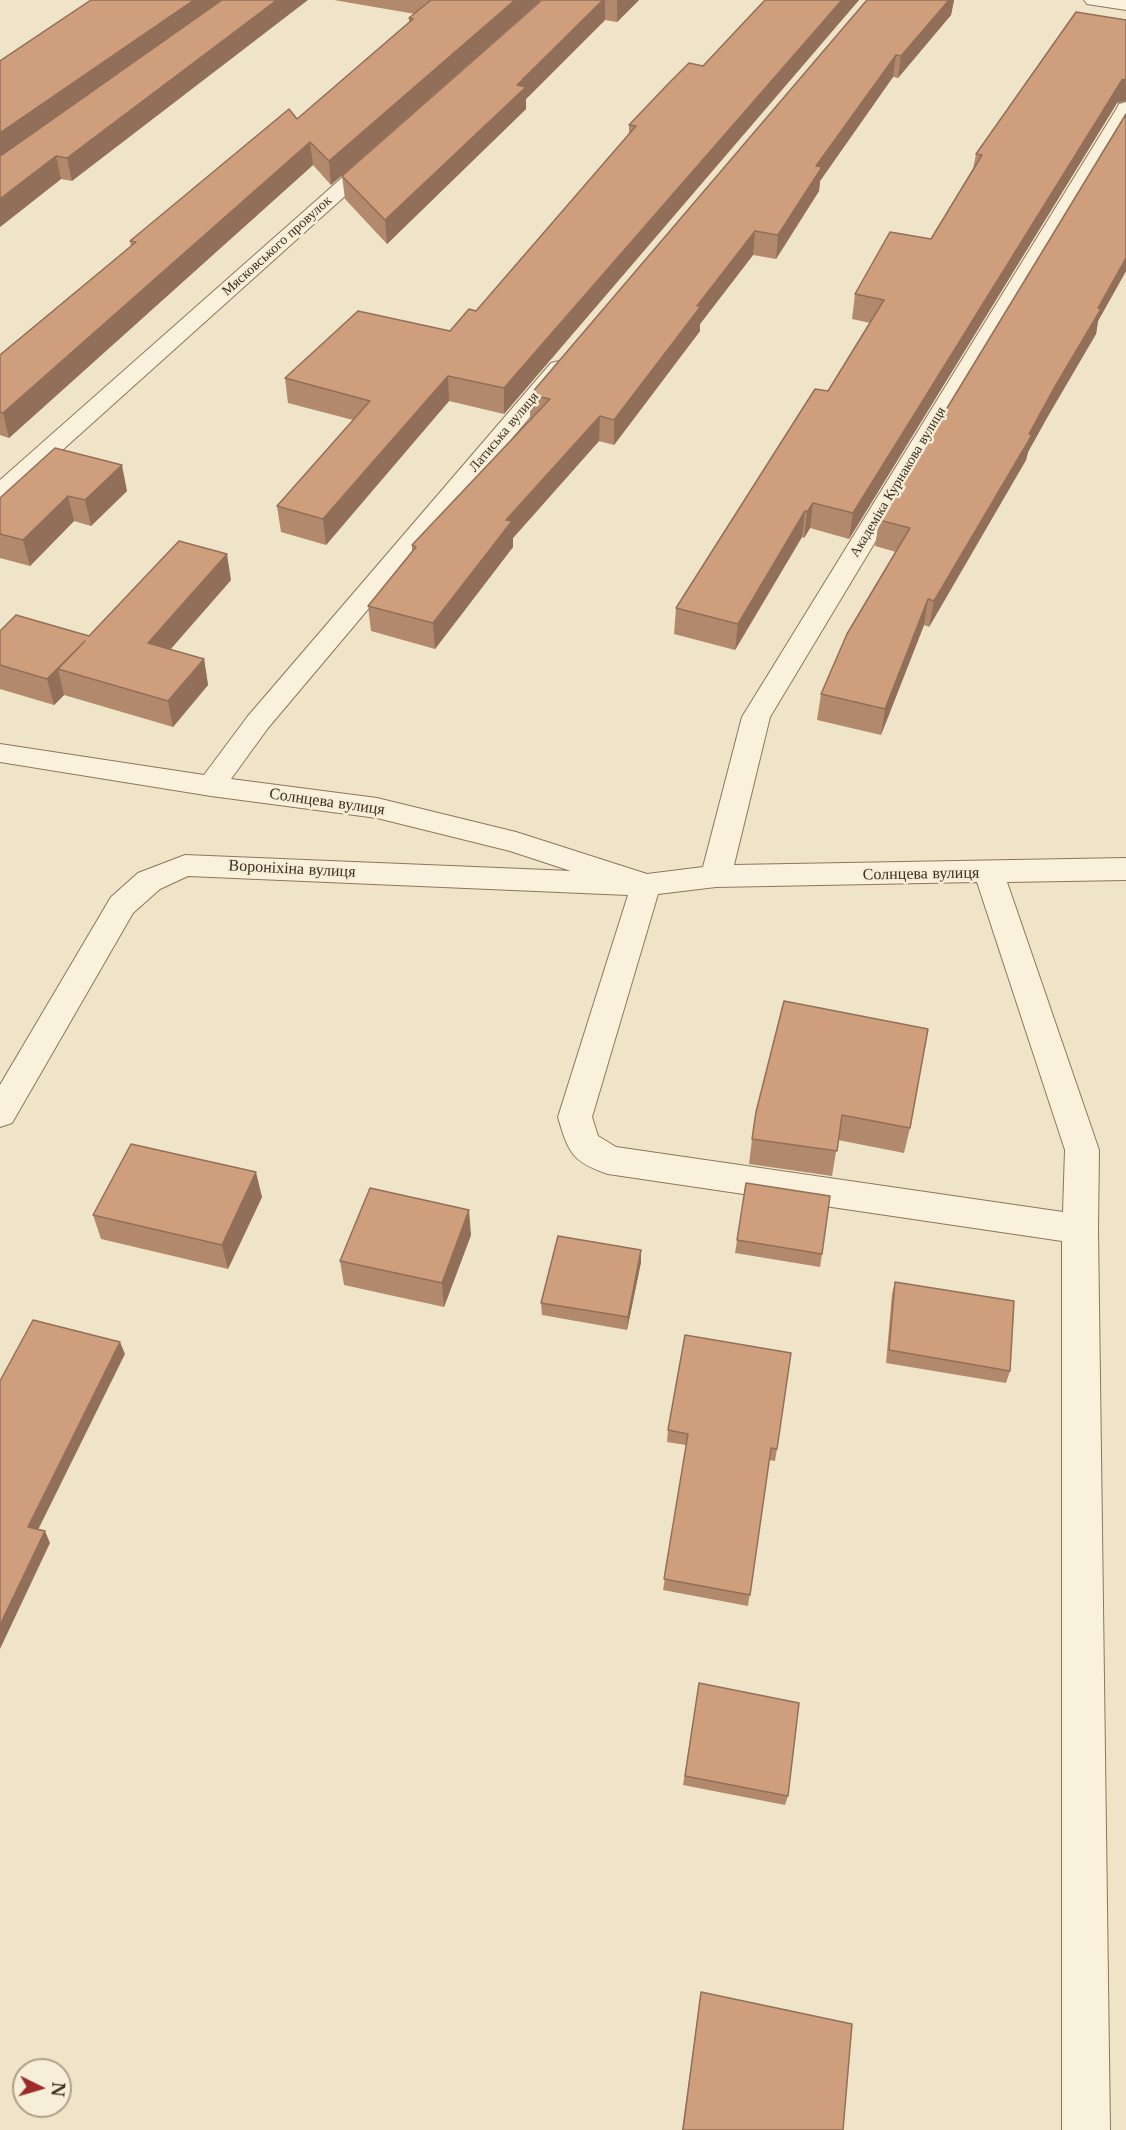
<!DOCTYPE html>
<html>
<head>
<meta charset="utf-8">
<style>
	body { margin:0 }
	#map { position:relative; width:1126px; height:2130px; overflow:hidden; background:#f0e4c8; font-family:"Libre Baskerville",serif }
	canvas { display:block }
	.north { position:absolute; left:12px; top:2058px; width:60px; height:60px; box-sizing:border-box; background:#f7eed8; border:2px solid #ada18e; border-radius:50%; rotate:95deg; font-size:16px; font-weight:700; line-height:24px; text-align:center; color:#3d2e20 }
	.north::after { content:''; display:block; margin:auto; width:21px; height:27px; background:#9e2a2b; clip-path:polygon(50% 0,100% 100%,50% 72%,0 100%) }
</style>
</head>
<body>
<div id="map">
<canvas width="1126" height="2130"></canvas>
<div class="north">N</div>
</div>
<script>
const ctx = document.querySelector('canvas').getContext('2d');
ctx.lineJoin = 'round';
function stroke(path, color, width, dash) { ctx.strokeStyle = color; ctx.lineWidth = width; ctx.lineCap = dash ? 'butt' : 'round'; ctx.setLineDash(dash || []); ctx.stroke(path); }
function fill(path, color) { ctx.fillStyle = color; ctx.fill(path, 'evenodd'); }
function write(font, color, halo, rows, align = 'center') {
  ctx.font = font + ' "Libre Baskerville",serif'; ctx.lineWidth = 5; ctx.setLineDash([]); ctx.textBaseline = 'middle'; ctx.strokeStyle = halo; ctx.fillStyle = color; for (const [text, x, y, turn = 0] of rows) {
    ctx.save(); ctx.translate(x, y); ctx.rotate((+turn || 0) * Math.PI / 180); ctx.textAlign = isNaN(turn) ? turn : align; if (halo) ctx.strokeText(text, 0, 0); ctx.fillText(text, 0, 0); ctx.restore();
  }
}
const minor = new Path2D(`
	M1084,0H1126V10L1087,4Z
	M1126,102V124L770,717L734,865L1126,858V880L1007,882L1099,1150L1098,1229L1110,2130H1062V1241L608,1174C572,1162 568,1152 558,1117L628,895L188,876L160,889L133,913L12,1123L0,1127V1085L111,897L138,873L185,855L571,871L510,851L377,818L211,796L0,762V744L204,775L248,716L551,363L559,361L567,363L570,368L567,373L268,728L231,779L377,798L516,832L647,874L703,867L742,717L1117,108L1119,104ZM977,882L1065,1150L1063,1212L616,1147L598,1136L592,1117L658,894L716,887Z
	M377,151L384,153L387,157L384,161L9,498L0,500V480L370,153Z`);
stroke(minor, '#8d765c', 2);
fill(minor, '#faf1dc');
fill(new Path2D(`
	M91,0L72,181L61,179L0,227Z
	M334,0H541L331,185L313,165L9,438L0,435V355L131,246L130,241L297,119L409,22V18L415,14Z
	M542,0H639L617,22L605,20L526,99V109L387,244L345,199L342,176Z
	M765,0H859L504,414L449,401L326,545L281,532L277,506L353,420L288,403L285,378L450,331L476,311L629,135V125L703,66Z
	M949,0H954L951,15L898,78L893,77L820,181L819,191L776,259L753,255L700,324V331L614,445L599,441L513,538V547L435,649L371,631L368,606L412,551V545L530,420V395Z
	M1117,103L849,539L810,528L804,538L802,537L735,650L674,634L676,608L828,391L870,323L852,319L855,294L931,239L973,169L976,154Z
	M1126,114V271L1098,321L1096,334L1048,416L1028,452L1026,460L929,627L924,625L881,735L817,720L821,694L896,552L875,546L879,520Z
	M127,491L91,526L74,521L30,566L0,558V498Z
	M231,580L170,650L204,659L208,685L173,727L64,695L54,705L0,689V631L89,636Z
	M784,1001L910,1128L904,1153L838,1140L832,1176L749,1164L752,1139Z
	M746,1183L822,1254L820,1267L735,1253Z
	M262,1197L228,1269L101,1239L93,1215Z
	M471,1235L444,1307L344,1285L340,1261Z
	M641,1250V1262L627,1330L542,1315L541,1303Z
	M895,1282L1010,1371L1006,1383L886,1363L892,1294Z
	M668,1430L777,1449L775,1461L769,1460L748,1606L663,1590L686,1445L667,1442Z
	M699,1683L788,1796L785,1805L683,1785Z
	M701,1992L843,2130H682Z`), '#b2896c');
fill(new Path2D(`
	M194,0H228L0,160V133Z
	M277,0H308L72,181L67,158Z
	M515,0H541L331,185L329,161Z
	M603,0H605V20L526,99V109L387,244L385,220L517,85Z
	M617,0H639L617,22Z
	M842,0H859L504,414V388Z
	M949,0H954L951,15L898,78L901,56Z
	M896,55L893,77L820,181L819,191L776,259L778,235L816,166Z
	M1126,79V101L1117,103L849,539L853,513L1122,80Z
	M310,142L313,165L9,438L3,413Z
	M56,156L61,179L0,227V199Z
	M755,231L753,255L700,324V331L614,445V420L697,306Z
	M1126,258V271L1098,321L1096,334L1048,416L1028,452L1026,460L929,627L934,601Z
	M448,376L449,401L326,545L323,519Z
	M600,416L599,441L513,538V547L435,649L433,623L506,520Z
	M122,465L127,491L91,526L85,500Z
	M68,496L74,521L30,566L23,540Z
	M813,503L810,528L804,538L807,512Z
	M805,511L802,537L735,650L738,624Z
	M227,554L231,580L153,669L148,643Z
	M928,599L924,625L881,735L885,709Z
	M85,641L58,669L64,695L54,705L47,679Z
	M204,659L208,685L173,727L168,701Z
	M256,1172L262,1197L228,1269L222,1245Z
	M469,1210L471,1235L444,1307L442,1283Z
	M641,1250V1262L627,1330L628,1317Z
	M120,1342L125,1354L34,1538L28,1527Z
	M45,1531L50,1543L0,1649V1625Z`), '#916f58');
const building = new Path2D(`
	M91,0H194L0,133V61Z
	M222,0H277L67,158L56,156L0,199V155H2Z
	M431,0H515L329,161L310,142L3,413L0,412V355L136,242L130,241L289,109L297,119L413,19L409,18Z
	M542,0H603L517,85L526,87L385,220L342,176Z
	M765,0H842L504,388L448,376L323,519L277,506L370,401L285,378L358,311L450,331L469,309L476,311L636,126L629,125L669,83L689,63L703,66Z
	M867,0H949L901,56L896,55L816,166L822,167L778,235L755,231L697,306H701L614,420L600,416L506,520L512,521L433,623L368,606L416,547L412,545L550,399L530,395Z
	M1076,12L1126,20V79L1122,80L853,513L813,503L807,512L805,511L738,624L676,608L815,389L828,391L884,300L855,294L890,232L931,239L982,155L976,154Z
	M1126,114V258L1098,308L1101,309L1053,390L1029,434L1032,435L934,601L928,599L885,709L821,694L847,634L910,528L879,520Z
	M55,448L122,465L85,500L68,496L23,540L0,534V498Z
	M179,541L227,554L148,643L204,659L168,701L58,669L85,641L47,679L0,665V631L16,615L89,636Z
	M784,1001L928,1029L910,1128L842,1115L837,1151L752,1139L756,1112Z
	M131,1144L256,1172L222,1245L93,1215Z
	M746,1183L830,1196L822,1254L737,1240Z
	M370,1188L469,1210L442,1283L340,1261Z
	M558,1236L641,1250L628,1317L541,1303Z
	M895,1282L1014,1301L1010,1371L889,1350Z
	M33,1320L120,1342L28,1527L45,1531L0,1625V1381Z
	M685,1335L791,1353L777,1449L771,1448L750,1595L664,1579L688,1434L668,1430Z
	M699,1683L799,1703L788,1796L685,1776Z
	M701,1992L852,2024L843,2130H683Z`);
fill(building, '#cf9f7d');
stroke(building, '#916f58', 1.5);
write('14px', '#3d2e20', '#f7eed8', [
	["Мясковського провулок",277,246,-42],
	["Латиська вулиця",504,432,-50],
	["Академіка Курнакова вулиця",898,482,-59]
]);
write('16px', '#3d2e20', '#f7eed8', [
	["Солнцева вулиця",327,802,8],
	["Вороніхіна вулиця",292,869,3],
	["Солнцева вулиця",921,874,-1]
]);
</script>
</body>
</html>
